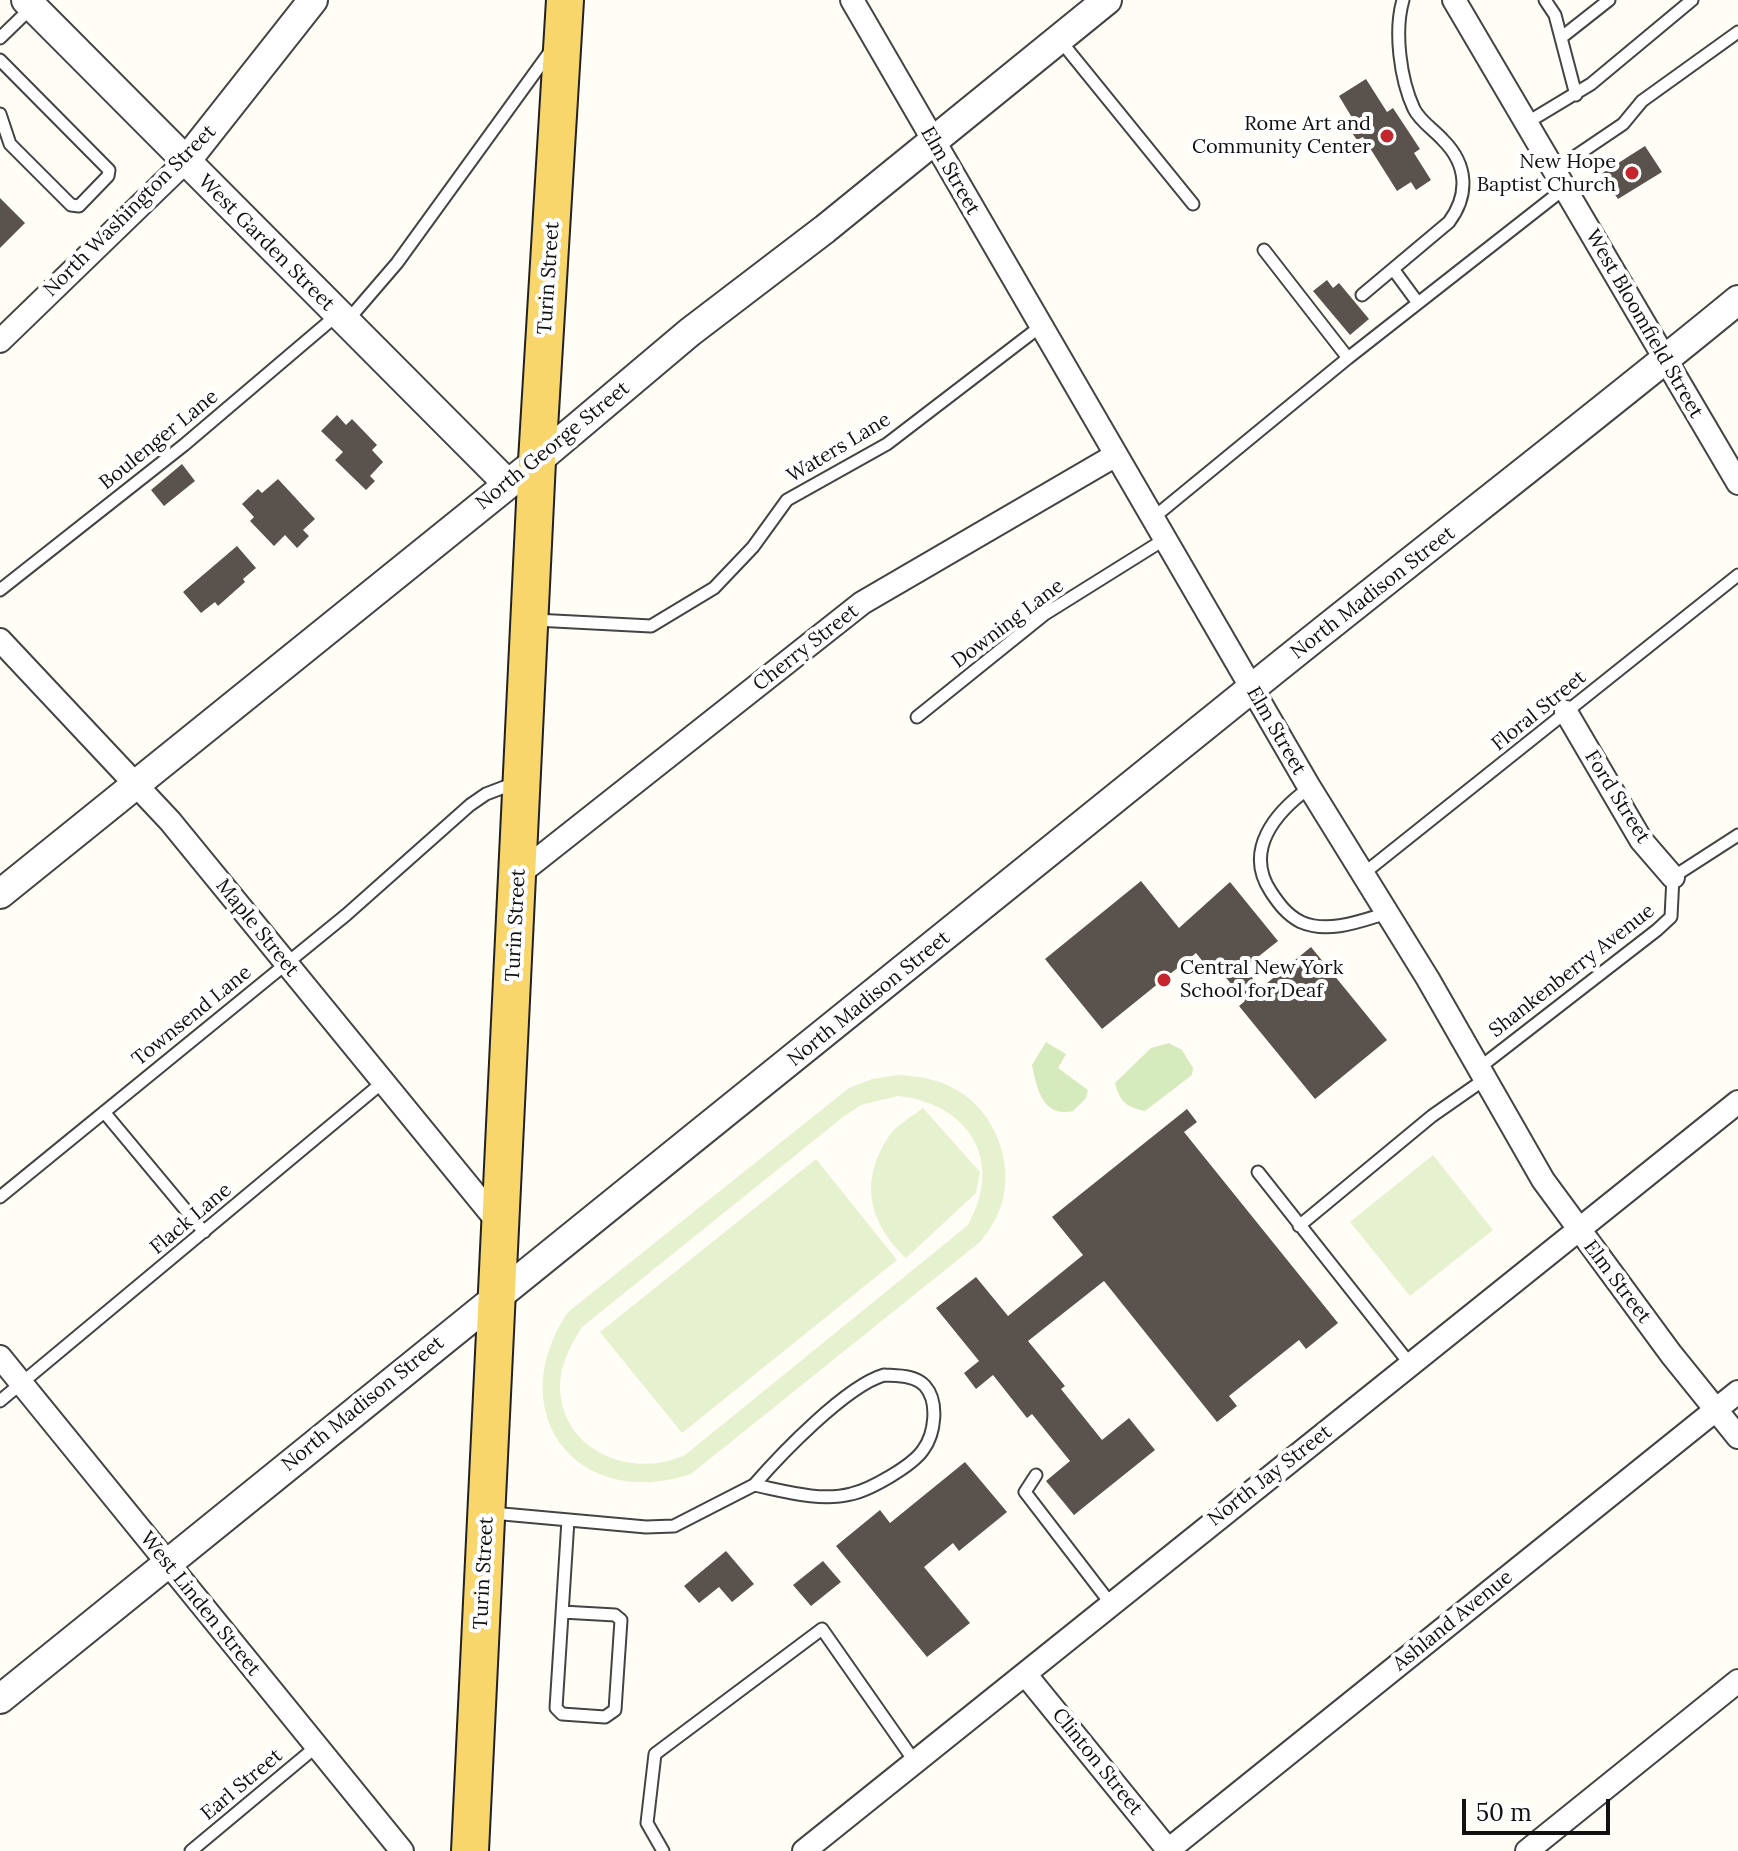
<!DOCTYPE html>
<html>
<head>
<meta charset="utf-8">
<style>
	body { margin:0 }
	#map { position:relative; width:1738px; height:1851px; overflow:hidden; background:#fffdf5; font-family:Lora,serif }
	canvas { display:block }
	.scale { position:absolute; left:1462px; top:1799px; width:148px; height:36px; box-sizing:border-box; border:4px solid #111; border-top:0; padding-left:10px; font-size:24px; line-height:28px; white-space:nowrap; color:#111; -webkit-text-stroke:6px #fff; paint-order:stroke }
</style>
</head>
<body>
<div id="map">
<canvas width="1738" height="1851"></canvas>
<div class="scale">50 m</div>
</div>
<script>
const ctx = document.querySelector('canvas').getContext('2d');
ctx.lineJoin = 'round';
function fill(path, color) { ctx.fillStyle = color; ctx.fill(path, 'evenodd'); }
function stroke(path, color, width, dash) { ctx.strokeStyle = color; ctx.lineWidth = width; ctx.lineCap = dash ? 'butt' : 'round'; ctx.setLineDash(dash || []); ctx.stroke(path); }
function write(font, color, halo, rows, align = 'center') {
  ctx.font = font + ' Lora,serif'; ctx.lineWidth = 8; ctx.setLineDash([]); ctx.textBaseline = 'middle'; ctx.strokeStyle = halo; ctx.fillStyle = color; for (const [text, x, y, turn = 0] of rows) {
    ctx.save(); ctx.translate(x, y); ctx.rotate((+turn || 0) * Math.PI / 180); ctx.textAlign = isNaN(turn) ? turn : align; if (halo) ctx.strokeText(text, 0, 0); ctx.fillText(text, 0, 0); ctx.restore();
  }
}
fill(new Path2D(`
	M1046,1042L1066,1054L1058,1068L1088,1090L1086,1098L1073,1111C1042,1118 1037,1088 1032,1065Z
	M1169,1043L1182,1050L1193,1068L1192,1075L1145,1111C1126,1107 1120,1102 1115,1083L1151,1048Z`), '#d5ebbd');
fill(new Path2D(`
	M898,1075C921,1076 943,1080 963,1094C1000,1119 1017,1175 997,1216C993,1225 986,1234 980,1242L691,1474C576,1512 501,1412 568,1312L849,1088L872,1079ZM898,1096C970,1104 1004,1161 968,1225L685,1455C631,1480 559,1450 560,1384C561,1362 571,1345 582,1327L843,1117L861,1105Z
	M923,1108L980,1172L976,1193L906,1258C868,1223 859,1180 889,1136C896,1125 913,1116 923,1108Z
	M1433,1155L1493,1230L1410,1296L1350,1222Z
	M816,1159L897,1260L682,1433L600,1332Z`), '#e6f2cf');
fill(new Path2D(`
	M1366,79L1387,112L1393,108L1420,149L1414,153L1431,180L1416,190L1411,182L1397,191L1363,137L1357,140L1350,130L1357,126L1339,96Z
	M1645,146L1662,172L1618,199L1601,174Z
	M0,198L25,223L0,248Z
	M1327,280L1333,288L1339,283L1369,319L1350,335L1313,291Z
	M337,415L346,425L352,419L377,445L372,450L383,462L370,476L375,481L366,490L335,460L343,452L321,431Z
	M182,464L195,481L164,506L151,490Z
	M278,479L315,519L303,530L309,536L297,548L285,535L274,546L250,521L254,517L242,504L258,489L262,493Z
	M237,546L256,568L243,579L245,582L218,606L215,602L201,613L183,592Z
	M1141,881L1179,928L1230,882L1278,941L1244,968L1261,988L1311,947L1387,1040L1315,1099L1239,1006L1245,1001L1214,963L1208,968L1196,953L1102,1029L1045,959Z
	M1187,1109L1197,1122L1184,1132L1338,1323L1306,1349L1299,1340L1229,1396L1237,1406L1217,1422L1104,1281L1028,1341L1065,1386L1061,1389L1102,1440L1129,1418L1155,1450L1074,1515L1046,1481L1070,1461L1032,1414L1027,1418L993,1375L976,1389L964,1373L979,1361L936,1308L976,1277L1008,1316L1083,1255L1052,1217Z
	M965,1462L1007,1512L959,1551L953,1543L924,1567L970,1623L927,1657L836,1546L880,1510L890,1523Z
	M726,1551L754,1584L732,1602L719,1587L699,1603L684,1586Z
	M823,1561L841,1582L811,1606L793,1585Z`), '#5a524d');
const service = new Path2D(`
	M1545,0L1555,15L1576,95
	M1562,37L1609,0
	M0,38L32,7
	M1059,39L1193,204
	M0,60L109,170L108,176L79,206L71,205L10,144L0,114
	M1528,122L1591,84L1692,0
	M1555,170L1623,124L1642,101L1738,32
	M1264,250L1348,358
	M1393,269L1418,303
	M1362,295L1449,222C1469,195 1468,165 1443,140C1434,130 1420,121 1414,109C1400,79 1394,31 1403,0
	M348,320L397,263L552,49
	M1153,518L1348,358L1565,188
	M0,590L184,445L337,315
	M535,620L651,626L714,588L753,547L787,500L887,444L1041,326
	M917,717L1045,614L1165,539
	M1309,788C1276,812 1243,850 1271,892C1279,904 1287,915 1301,922C1328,934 1361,921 1387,913
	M1363,874L1738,575
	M1479,1068L1657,930L1671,917L1673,877L1738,835
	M104,1112L204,1232
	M1258,1172L1410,1364
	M0,1197L346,915L470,805L486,794L515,783
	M1299,1226L1432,1116L1485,1079
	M884,1375C898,1376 915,1375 925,1386C939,1402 935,1434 923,1450C912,1466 870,1490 851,1494C820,1502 784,1491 754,1485C781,1454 846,1386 884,1375Z
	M0,1401L383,1082
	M1036,1475L1025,1492L1111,1604
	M492,1513L646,1527L674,1526L754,1485
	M562,1612L615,1615L621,1620L615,1710L605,1717L562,1714L556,1708L568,1520
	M191,1851L317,1746
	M663,1851L647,1823L655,1754L822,1629L915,1762`);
const minor = new Path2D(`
	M852,0L1308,785L1428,979L1543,1180L1671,1354L1738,1437
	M1454,0L1738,483
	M0,341L186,161
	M0,640L170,821L502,1227
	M1566,712L1641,840L1673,877
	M519,874L862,603L1116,455
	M0,1357L402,1851
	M1025,1674L1169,1851
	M804,1851L1738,1102
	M1167,1851L1738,1392
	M1527,1851L1738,1681`);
const tertiary = new Path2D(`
	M26,0L508,484
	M186,161L313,0
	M0,894L537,461L690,332L825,229L1107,0
	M0,1699C415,1363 831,1027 1247,692C1410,560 1576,433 1738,300`);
const primary = new Path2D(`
	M470,1851L537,461L565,0`);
stroke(service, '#444', 15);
stroke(minor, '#444', 26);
stroke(tertiary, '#444', 32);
stroke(primary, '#222', 40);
stroke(service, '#fff', 11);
stroke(minor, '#fff', 22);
stroke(tertiary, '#fff', 28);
stroke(primary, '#f9d66b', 36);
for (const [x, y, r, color] of [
	[1387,136,8,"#c4262e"],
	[1632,173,8,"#c4262e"],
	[1164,980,8,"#c4262e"]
]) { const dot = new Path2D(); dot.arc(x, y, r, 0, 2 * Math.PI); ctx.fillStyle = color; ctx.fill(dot); stroke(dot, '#fff', 3); }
write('20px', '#111', '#fff', [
	["Rome Art and",1371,124],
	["Community Center",1371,147],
	["New Hope",1616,162],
	["Baptist Church",1616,185],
	["Central New York",1180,968,"left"],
	["School for Deaf",1180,991,"left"]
], 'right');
write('20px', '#111', '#fff', [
	["Elm Street",950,171,60],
	["North Washington Street",130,211,-45],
	["West Garden Street",266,243,45],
	["Turin Street",549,278,-86],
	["West Bloomfield Street",1644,324,60],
	["Boulenger Lane",159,440,-39],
	["North George Street",553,446,-39],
	["Waters Lane",839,448,-31],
	["North Madison Street",1373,593,-38],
	["Downing Lane",1008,624,-37],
	["Cherry Street",806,648,-38],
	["Floral Street",1539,711,-39],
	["Elm Street",1276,731,60],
	["Ford Street",1617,797,58],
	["Turin Street",516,925,-87],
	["Maple Street",257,928,51],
	["Shankenberry Avenue",1572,971,-38],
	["North Madison Street",869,999,-39],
	["Townsend Lane",192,1016,-39],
	["Flack Lane",191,1219,-40],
	["Elm Street",1617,1282,53],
	["North Madison Street",363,1404,-39],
	["North Jay Street",1270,1476,-38],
	["Turin Street",484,1573,-87],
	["West Linden Street",200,1604,51],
	["Ashland Avenue",1453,1621,-39],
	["Clinton Street",1097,1762,51],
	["Earl Street",242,1785,-40]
]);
</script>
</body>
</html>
